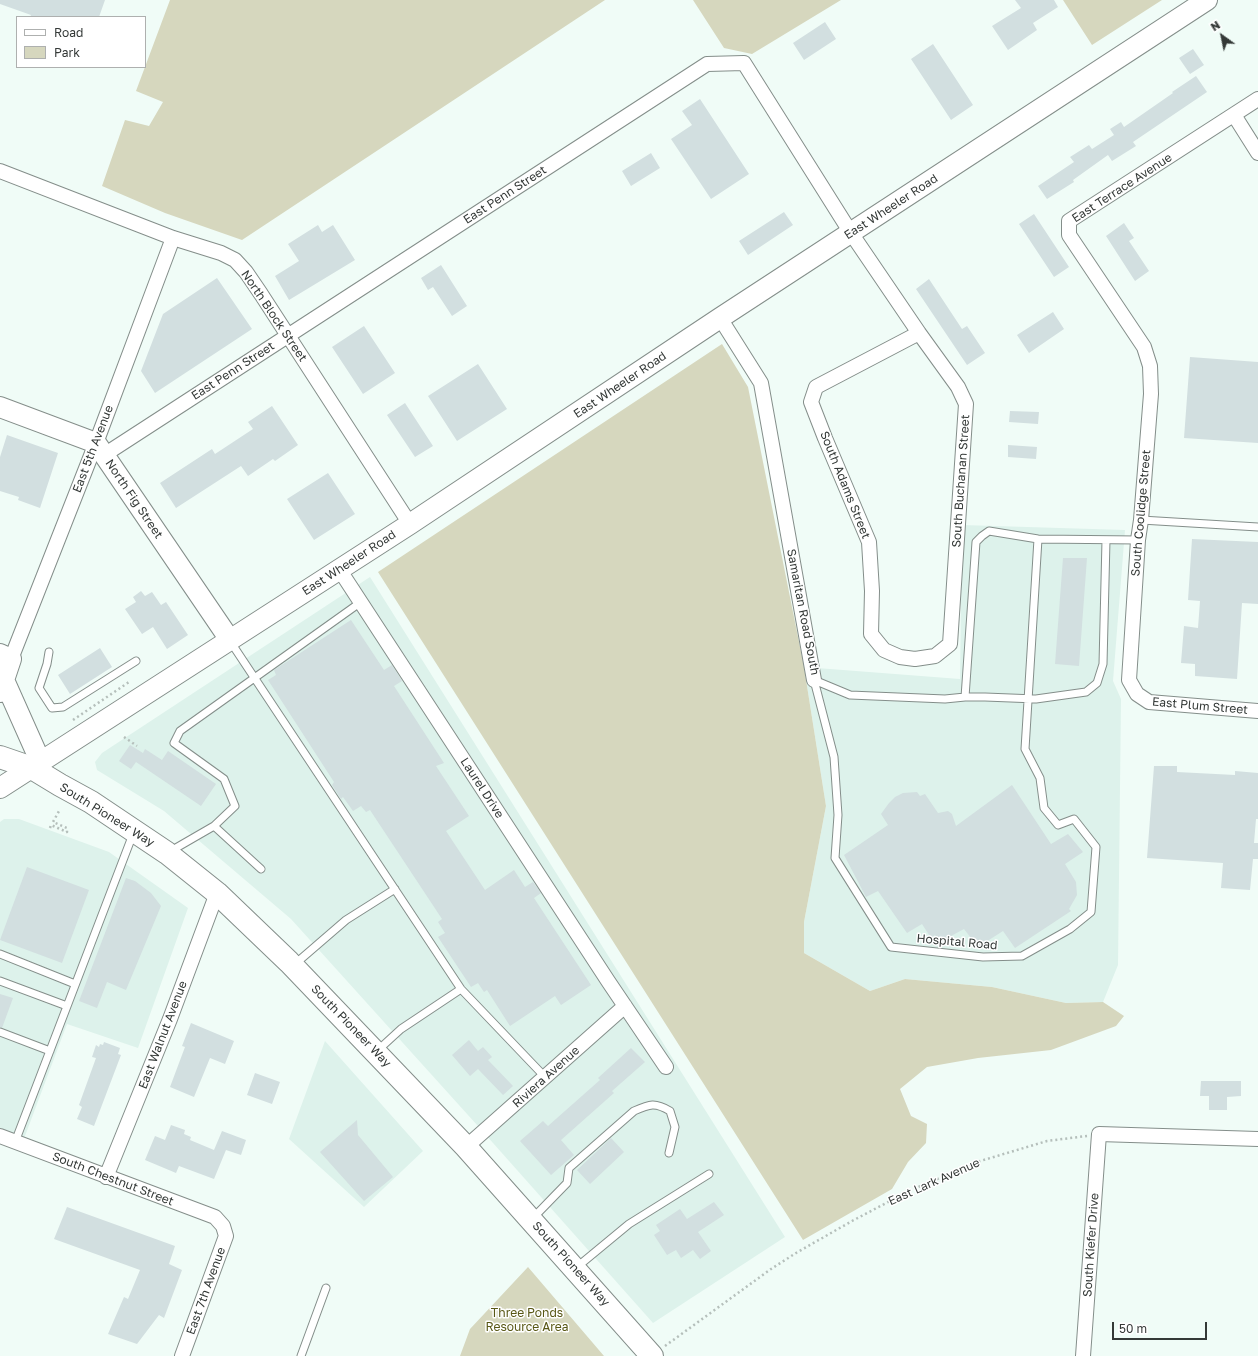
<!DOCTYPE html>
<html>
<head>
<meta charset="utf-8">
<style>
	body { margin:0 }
	#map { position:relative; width:1258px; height:1356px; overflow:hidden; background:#f0fcf7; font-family:"Golos Text",sans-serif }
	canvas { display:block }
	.legend { position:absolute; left:16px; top:16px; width:130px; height:52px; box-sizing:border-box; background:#fff; border:1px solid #aeb0af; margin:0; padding:5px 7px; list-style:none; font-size:12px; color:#343937 }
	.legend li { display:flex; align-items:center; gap:8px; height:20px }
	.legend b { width:20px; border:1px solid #aeb0af }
	.north { position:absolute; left:1202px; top:16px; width:40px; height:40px; -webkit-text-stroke:3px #fff; paint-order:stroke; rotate:327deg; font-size:11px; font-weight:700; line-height:16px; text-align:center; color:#343937 }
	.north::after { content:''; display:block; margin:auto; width:14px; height:18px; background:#343937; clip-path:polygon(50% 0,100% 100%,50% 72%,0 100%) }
	.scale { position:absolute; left:1112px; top:1322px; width:95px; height:18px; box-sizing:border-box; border:2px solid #343937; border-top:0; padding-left:5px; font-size:12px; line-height:14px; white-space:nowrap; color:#343937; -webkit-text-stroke:3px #fff; paint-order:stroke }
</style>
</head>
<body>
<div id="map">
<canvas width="1258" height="1356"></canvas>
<ul class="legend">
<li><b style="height:5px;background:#fff"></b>Road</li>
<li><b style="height:11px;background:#d6d7be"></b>Park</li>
</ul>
<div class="north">N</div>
<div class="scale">50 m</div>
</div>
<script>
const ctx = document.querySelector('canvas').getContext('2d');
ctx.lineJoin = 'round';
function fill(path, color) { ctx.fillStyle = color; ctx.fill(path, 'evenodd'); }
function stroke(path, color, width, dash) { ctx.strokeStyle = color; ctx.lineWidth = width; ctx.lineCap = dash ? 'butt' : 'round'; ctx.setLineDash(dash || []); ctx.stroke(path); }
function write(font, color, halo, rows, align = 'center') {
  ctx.font = font + ' "Golos Text",sans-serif'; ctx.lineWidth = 3; ctx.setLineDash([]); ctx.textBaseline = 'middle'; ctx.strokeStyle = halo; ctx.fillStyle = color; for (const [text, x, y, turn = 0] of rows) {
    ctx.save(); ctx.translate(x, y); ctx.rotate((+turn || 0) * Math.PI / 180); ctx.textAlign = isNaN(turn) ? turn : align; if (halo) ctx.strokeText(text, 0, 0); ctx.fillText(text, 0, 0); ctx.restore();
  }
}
fill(new Path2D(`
	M962,525L1125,530L1113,681L1121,699L1118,965L1103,1002L1066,1003L992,987L905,979L870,991L804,953V922L826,806L804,667L960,679Z
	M370,577L785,1237L653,1323L477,1125L291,919L164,811L97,770L95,762L102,753Z
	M4,819H19L109,852L188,908L138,1048L67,1024L22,1144L0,1136V822Z
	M325,1041L423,1151L364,1207L289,1139Z`), '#ddf2eb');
fill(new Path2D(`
	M170,0H605L242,240L165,213L102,186L125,120L149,126L163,102L136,91Z
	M693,0H841L752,54L724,48Z
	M1063,0H1162L1092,45Z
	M722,344L748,387L804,667L826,806L804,922V953L870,991L905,979L992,987L1066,1003L1103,1002L1124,1016L1116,1026L1051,1050L978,1058L927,1067L900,1089L911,1116L927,1124L926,1143L908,1162L892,1189L803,1240L378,572Z
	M528,1267L604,1356H460L470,1329Z`), '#d6d7be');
fill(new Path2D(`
	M0,0H105L99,17H30L31,15L0,4Z
	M1015,0H1054L1058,7L1033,23L1037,30L1008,50L992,26L1021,8Z
	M825,22L836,39L804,60L793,43Z
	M933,44L973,105L951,120L911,59Z
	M1193,49L1204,65L1190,74L1179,58Z
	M1196,76L1207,92L1133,142L1136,146L1112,161L1108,155L1073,180L1074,182L1047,199L1038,186L1074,162L1070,157L1089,145L1092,149L1114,135L1110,129L1121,122L1124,127L1173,93L1172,92Z
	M700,99L749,174L711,199L671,139L692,125L682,111Z
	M651,153L660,168L631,186L622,171Z
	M784,212L793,225L748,255L739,241Z
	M1034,214L1069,267L1054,277L1019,224Z
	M1124,223L1134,238L1129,241L1149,271L1135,281L1106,236Z
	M318,225L322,232L333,225L355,260L289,300L275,276L299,261L288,244Z
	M441,265L467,306L452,316L433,287L428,290L421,278Z
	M217,278L252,329L155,393L141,371L163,314Z
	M929,279L962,329L967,326L985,353L967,365L916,289Z
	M1053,312L1064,329L1029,353L1017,335Z
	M364,326L395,373L363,394L332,347Z
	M1190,357L1258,362V443L1184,438Z
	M478,364L507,409L457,441L428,396Z
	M405,403L433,446L415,457L387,415Z
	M272,406L298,445L275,461L273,459L248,476L241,466L176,508L160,483L212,449L215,454L253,429L248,422Z
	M1010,411L1039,412L1038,424L1009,422Z
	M7,435L58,453L40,508L18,500L19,497L0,491V457Z
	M1008,445L1037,447L1036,459L1008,457Z
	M328,473L355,514L314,540L287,499Z
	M1192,539L1258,542V604L1242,603L1237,679L1195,676V664L1181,663L1184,626L1198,628L1200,601L1188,600Z
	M1063,558H1087L1079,666L1055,664Z
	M141,591L145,596L152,592L161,605L166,602L188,635L167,649L153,627L142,634L125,609L136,602L133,597Z
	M351,620L384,670L392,665L402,681L394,686L444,763L436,766L469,816L446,831L485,890L514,870L525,887L533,882L541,893L534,898L591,985L561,1005L555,996L510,1026L487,990L484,992L478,983L471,987L438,937L445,933L438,922L442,919L370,810L366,812L361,806L353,811L343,797L341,799L332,785L334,782L268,680L276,675L274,670Z
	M100,648L112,667L70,694L58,675Z
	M130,745L143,753L145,749L162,760L168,751L216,784L201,806L136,762L131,769L119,761Z
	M1154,766H1177V772L1235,775V771L1258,773V819H1256L1254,843H1258V859H1253L1250,890L1221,888L1223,863L1147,858Z
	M1012,785L1051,844L1068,834L1083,852L1065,864L1076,882L1077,895L1069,909L1071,911L1015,948L1003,931L978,947L964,929L940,942L935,935L931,938L922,924L907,933L878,891L866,897L844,855L888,825L881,814L889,803L895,797L903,793L917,792L920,796L925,794L938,813L948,811L952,814L956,826Z
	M27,867L89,890L62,963L0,940Z
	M126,878L135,881L151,893L161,906L126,990L107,982L97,1008L79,1001Z
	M0,994L13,998L2,1028L0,1027Z
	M191,1023L234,1041L225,1064L210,1058L194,1097L170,1087L185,1047L182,1046Z
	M469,1040L478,1051L483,1047L492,1057L488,1060L513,1086L503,1095L478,1069L470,1076L452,1055Z
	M104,1042L120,1048L118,1054L121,1055L94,1126L77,1119L82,1107L79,1105L96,1058L92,1057L96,1045L99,1047L100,1044L103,1045Z
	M631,1048L645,1062L612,1091L614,1093L561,1140L574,1155L551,1175L520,1141L543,1121L548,1126L600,1080L598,1078Z
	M255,1073L280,1082L272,1104L247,1095Z
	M1201,1081H1241V1096L1227,1097V1110H1209V1096H1200Z
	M357,1120L358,1135L393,1177L364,1201L320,1152Z
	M171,1125L185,1130L184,1134L191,1137L190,1140L214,1150L222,1131L246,1140L241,1155L226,1150L214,1179L179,1166L176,1173L145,1160L155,1136L165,1140Z
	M611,1138L624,1152L590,1184L577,1170Z
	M714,1202L724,1215L698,1232L711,1251L700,1259L693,1250L681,1258L676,1250L667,1255L654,1235L660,1231L656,1225L680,1209L687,1219Z
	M67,1207L175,1246L169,1264L182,1270L164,1318L159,1315L137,1344L108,1334L124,1297L128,1299L140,1270L54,1239Z`), '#d2dfe0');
const lane = new Path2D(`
	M1141,520L1258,527
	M230,641L461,989L545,1077
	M49,652L47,664L39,688L52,708L63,707L136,661
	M814,680L834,757L838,815L835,858L891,947L983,957L1022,956L1070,929L1091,912L1096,847L1074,819L1058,825L1044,808L1040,778L1025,749L1038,539
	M814,680L850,695L945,699L965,697H985L1036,699L1086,692L1097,683L1103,664L1106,540
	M965,697L976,542L982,536L989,531L1038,539L1138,540
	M169,852L214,826
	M261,869L214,826L235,806L224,779L174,743L180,731L361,602
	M0,954L75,984
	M295,964L346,920L395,889
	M0,981L67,1006
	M0,1032L50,1051
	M377,1051L401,1029L461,989
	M15,1142L133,834
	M532,1219L567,1183L569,1168L634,1111C650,1104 655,1102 670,1111L675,1127L669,1153
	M577,1267L629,1224L709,1174
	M301,1356L326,1288`);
const street = new Path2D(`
	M1258,99L1069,221V235L1144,347L1150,366L1151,394L1141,520L1138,540L1129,680L1137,694L1149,702L1258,711
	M1234,115L1258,153
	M0,171L173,238L221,253L235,260L246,272L261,294L410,524
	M720,318L761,383L814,680
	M104,455L707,64L744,63L851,233L919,333L958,387L966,404L950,644L935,656L915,659L900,657L884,650L871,634L872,591L869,542L825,438L811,402L816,387L919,333
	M339,569L608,981L666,1067
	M11,659L96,443L173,238
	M0,1136L215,1217L223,1226L226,1236L182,1356
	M466,1147L625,1006
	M106,1177L170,1019L217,893
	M1083,1356L1099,1134L1258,1139`);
const secondary = new Path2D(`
	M0,407L96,443L230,640
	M0,654L11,659L0,692
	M4,680L41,763
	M0,788L410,524L720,318L1207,0`);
const primary = new Path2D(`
	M0,757L32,768L60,785L91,802L167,853L217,893L289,962L466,1147L652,1356`);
stroke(lane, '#848e8a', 9);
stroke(street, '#848e8a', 16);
stroke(secondary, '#848e8a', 22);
stroke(primary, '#848e8a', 24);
stroke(new Path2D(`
	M73,720L129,682
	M124,737L137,746
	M50,828L51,825L67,832V828L53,822L59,811
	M665,1346L771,1269L796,1253L852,1221L909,1191L977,1162L1047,1141L1087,1136`), '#b5bfbb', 2.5, [2, 3]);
stroke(lane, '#fff', 7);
stroke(street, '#fff', 14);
stroke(secondary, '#fff', 20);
stroke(primary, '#fff', 22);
write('12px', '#343937', '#fff', [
	["East Terrace Avenue",1122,188,-33],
	["East Penn Street",505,195,-33],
	["East Wheeler Road",891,207,-33],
	["North Block Street",274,316,56],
	["East Penn Street",233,371,-33],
	["East Wheeler Road",620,385,-34],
	["East 5th Avenue",93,449,-69],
	["South Buchanan Street",961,481,-86],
	["South Adams Street",845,485,68],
	["North Fig Street",134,499,56],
	["South Coolidge Street",1141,513,-85],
	["East Wheeler Road",349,563,-33],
	["Samaritan Road South",803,612,79],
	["East Plum Street",1200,706,5],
	["Laurel Drive",482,788,57],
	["South Pioneer Way",107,815,32],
	["Hospital Road",957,942,5],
	["South Pioneer Way",351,1026,46],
	["East Walnut Avenue",163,1035,-69],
	["Riviera Avenue",546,1077,-42],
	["South Chestnut Street",113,1179,21],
	["East Lark Avenue",934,1182,-24],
	["South Kiefer Drive",1091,1245,-86],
	["South Pioneer Way",571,1264,48],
	["East 7th Avenue",206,1291,-70]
]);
write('12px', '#585715', '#fff', [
	["Three Ponds",527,1313],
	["Resource Area",527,1327]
]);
</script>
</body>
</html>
